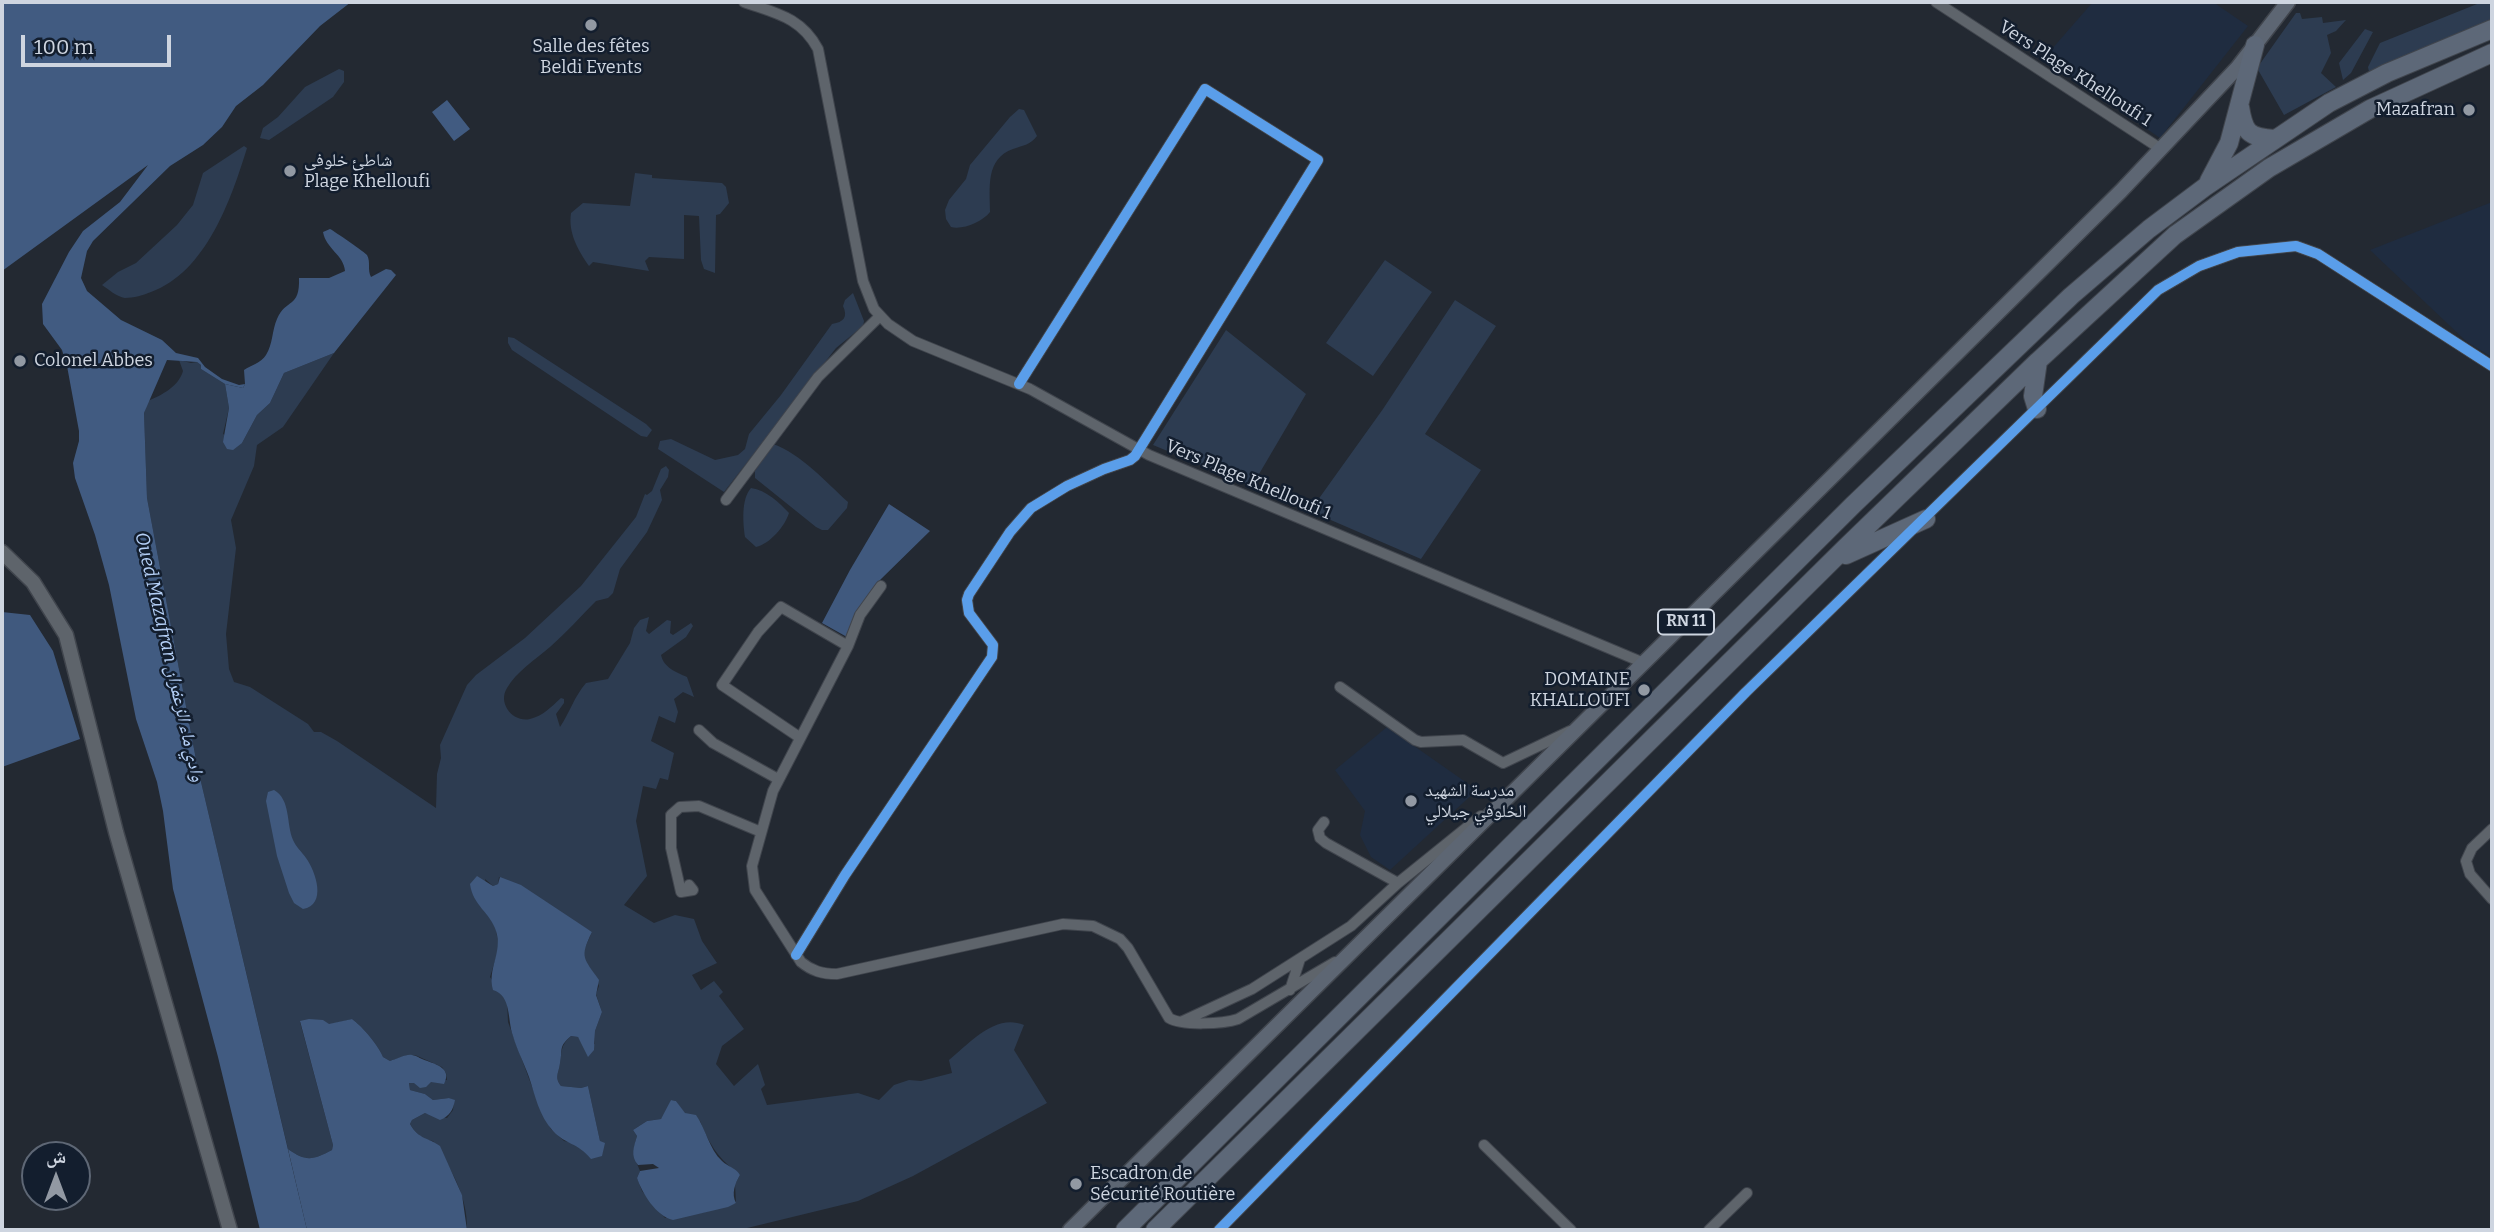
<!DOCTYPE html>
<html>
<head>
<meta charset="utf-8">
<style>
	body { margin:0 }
	#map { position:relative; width:2494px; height:1232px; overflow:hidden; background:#232932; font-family:Bitter,"Noto Naskh Arabic",serif }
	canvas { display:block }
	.frame { position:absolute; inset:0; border:4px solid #ced5e0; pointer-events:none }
	.north { position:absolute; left:21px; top:1141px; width:70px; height:70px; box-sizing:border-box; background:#131e2e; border:2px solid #5e6775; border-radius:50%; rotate:0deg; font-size:19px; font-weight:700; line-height:28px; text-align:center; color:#ced5e0 }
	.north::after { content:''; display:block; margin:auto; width:24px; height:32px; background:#9299a3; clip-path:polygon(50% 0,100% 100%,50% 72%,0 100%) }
	.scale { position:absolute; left:21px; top:35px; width:150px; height:32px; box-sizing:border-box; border:4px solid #ced5e0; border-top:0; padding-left:9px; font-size:21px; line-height:24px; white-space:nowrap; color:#ced5e0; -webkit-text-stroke:5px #131e2e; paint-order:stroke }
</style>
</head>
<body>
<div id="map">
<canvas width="2494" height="1232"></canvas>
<div class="frame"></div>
<div class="north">ش</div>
<div class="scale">100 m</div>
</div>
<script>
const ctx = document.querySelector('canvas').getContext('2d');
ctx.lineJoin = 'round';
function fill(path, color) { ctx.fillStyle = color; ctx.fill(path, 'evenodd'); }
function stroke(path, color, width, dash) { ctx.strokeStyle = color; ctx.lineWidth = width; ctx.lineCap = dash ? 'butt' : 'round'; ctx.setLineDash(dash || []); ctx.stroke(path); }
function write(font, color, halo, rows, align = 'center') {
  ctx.font = font + ' Bitter,"Noto Naskh Arabic",serif'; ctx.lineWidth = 5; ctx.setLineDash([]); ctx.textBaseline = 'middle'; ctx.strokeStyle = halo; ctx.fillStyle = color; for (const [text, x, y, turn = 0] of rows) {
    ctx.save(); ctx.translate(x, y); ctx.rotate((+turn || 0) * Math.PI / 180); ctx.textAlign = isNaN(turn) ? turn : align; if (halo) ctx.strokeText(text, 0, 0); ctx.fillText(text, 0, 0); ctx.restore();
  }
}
fill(new Path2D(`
	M2093,2H2213L2248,26L2160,138L2044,58Z
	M2492,202V357L2467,342L2370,250Z
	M1387,727L1477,790L1390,870L1371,857L1360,835L1365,811L1335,770Z`), '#1f2c40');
fill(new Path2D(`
	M2482,2H2492V19L2369,72L2368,67L2380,43Z
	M2296,13H2300L2302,19L2322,17L2323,23L2346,20L2336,31L2327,35L2331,53L2321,73L2336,87L2284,115L2257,68Z
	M2365,29L2373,32L2351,73L2343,80L2339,63Z
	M339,69L344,71V82L333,97L269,140L260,138L263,128L278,117L305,87Z
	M1019,109L1024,110L1037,136C1030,145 1024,145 1013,149C985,159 990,188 990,212C982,222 963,230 951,227L946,219L945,210L949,200L966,179L970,165L1010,117Z
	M244,146L247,148C231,200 206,272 151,292C144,295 133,298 125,298C117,297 108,289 102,285L118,272L136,263L177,225L193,205L203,173Z
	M635,173L652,175V178L722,183L726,187L729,203L720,214L716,215L715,273L704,269L701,260L699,216L684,215V259L649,257L645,261L649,271L593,262L589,266C578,250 568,233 571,213L583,203L630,206Z
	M1385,260L1432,292L1373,376L1326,343Z
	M853,293L864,321L863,326L836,348L724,492L658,449L660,441L671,439L715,460L738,455L745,449L749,434L781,395L832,324C844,322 848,317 843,306L845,300Z
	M1455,300L1496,326L1425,434L1481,470L1421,559L1310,511L1383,409Z
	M1226,330L1306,394L1252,486L1153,445Z
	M508,337L514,338L646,424L652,430L647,437L641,436L512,350L508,343Z
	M334,353L283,427L257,445L254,466L231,520L236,548L226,634L229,669L234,682L250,687L308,724L314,732H321L337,741L436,808L437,774L441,758L440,745L467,685L476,675L525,638L581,586L636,517L645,494L647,495L652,491L661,469L666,466L669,470L668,477L660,490L662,500L647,532L620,569L613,593L608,598L596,601C581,616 566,633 550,647C536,659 516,672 507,688C497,704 514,723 530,719C543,716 551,707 561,698L564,699V703L556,714L560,727C570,712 574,697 586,683L608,679L630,643L634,628L640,620L649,617L646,631L649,634L667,620L671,621L670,633L673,635L691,623L693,626L686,637L661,655C664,668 676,672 687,677L694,697L683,692L674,699L678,712L675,723L659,716L651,741L674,753L668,780L660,778L656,789L643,786L636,821L647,876L624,905L654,923L675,915L694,919L702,941L717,963L692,975L701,990L714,981L723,992L719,996L744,1029L722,1046L716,1064L734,1086L758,1064L765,1085L761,1089L767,1105L858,1093L879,1100L894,1085L909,1080L921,1081L952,1073L949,1060C970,1043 995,1013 1024,1025L1014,1050L1047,1103L913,1176L858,1201L739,1230H467C468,1196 451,1169 433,1141C422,1140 416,1134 410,1124L412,1120L425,1113L447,1118L453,1110L454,1100L449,1098L433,1100L425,1094L410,1090L409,1083L447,1080L446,1073L442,1067L415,1055H407L390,1061L383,1057C379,1046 362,1026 352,1019L329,1025L300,1022L333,1145L332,1150C313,1160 306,1162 288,1149L197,765L147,498L144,413L148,401C162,395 179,386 183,371L179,360L191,363L197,362L201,365V369L225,384L229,408L223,434L242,443L257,415L270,403L284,373ZM499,877L592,932L583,952V958L594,974L599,986L596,994L602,1012L595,1031V1044L584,1046L578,1037L571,1036C561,1045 562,1050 560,1063C559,1073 554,1077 561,1086L581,1088L588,1086L600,1141L591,1158L583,1149L574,1143L564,1141L551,1129L541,1111L508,1022L507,1001L490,977L499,948L496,930L491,919L485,879L493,886L498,884ZM671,1100L676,1101L684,1113L700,1121C710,1146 719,1159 740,1175L735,1184L736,1203L701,1213L665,1218L642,1191L637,1178L640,1171C634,1157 632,1151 637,1136L633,1130L647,1121L661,1119L667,1112Z
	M773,444C801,454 826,482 848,502L847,508L828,530H822L816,527L755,478V471Z
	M751,488C766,490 780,503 789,513C785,526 770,544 756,547L745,537C743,523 741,499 751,488Z`), '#2d3c51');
fill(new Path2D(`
	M330,229C334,231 366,253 367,255C371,262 367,270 371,277L386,269L391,270L396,275L334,353L284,373L270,403L257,415L242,443L233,450L227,449L223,442L229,408L225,384L243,388L245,384L244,370C251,365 261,363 266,355C273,344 272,330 277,319C286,298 300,309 299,278H329L345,271C344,255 326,249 323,232Z
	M889,504L930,531L880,580L847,637L822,623L850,570Z
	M2,612L30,615L53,651L80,739L2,767Z
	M274,790C291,800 286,823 293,840C296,847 302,852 306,858C316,872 327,905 303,909L294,903L289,893L277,856L266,801L268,792Z
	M477,876L493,886L498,884L500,877L521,885L592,932C579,958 584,958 599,980L596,995L602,1012L595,1031L594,1050L588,1057L578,1037L571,1036C558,1047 563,1049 560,1063C559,1073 554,1077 561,1086L581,1088L588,1086L600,1141L605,1143L602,1156L591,1159C577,1142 566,1145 553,1131C539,1116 535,1095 529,1077C524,1063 517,1050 513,1036C507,1019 512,996 493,990C487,968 503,953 496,931C490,912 473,906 470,884Z
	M309,1019L323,1020L329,1024L352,1019C362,1026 379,1046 383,1057L390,1061C397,1059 405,1054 412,1055C418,1056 417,1057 422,1059C434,1064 453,1067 444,1084L431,1082L426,1087L420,1088L414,1083H409L410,1090L425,1094L433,1100L449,1098L455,1100C453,1110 450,1116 440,1120L425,1113L412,1120L410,1124C419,1140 428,1137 440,1146L462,1195L467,1230H307L288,1149C306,1162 313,1160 332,1150L333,1145L300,1021Z
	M671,1100L676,1101L685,1113L696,1115C706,1129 709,1149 722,1161C728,1167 735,1167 740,1175C735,1183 731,1194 736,1203L728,1207L673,1220C656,1216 642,1193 637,1178L640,1171L659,1168L653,1164L638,1165C630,1156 634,1146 637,1136L633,1130L647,1121L661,1119Z`), '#40597e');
fill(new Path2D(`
	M2,2H351L320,26L263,85L236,106L222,127L203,145L170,166L93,241L87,251L81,278L87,291L121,320L162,340L176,353L198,358L205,367L222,379L239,385L245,384L243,388L225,384L201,369V365L197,362L167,360L144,413L147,498L197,765L307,1230H260L218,1057L173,889L163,811L157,782L136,719L109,585L95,535L75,478L73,463L79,441V431L67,366L62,350L43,324L42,304L69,252L83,231L120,202L148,165L2,271Z
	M447,100L470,129L454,141L432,112Z`), '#415b81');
const street = new Path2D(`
	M744,2C775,13 801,17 818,49L863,281L874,309L888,324L913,341L1030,389L1149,455L1644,663
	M1936,2L2161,149
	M726,500L818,377L879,317
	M848,646L773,791L752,866L755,890L801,962C812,971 822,974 837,974L1063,924L1093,926L1120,939L1128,948L1169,1018C1182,1026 1223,1024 1238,1019L1335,962
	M1340,687L1415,740L1421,742L1463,740L1503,763L1570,731
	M699,730L713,743L778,779
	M799,737L722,685L758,632L781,607L848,646L860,615L881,586
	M1324,822L1318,830L1320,838L1326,843L1398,883
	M2492,829L2472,848L2466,861L2470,874L2492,899
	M689,885L693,890L681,892L671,848V815L680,807L699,806L761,832
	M796,955L845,875L992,657L993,645L969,613L967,600L969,594L1010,532L1031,508L1067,486L1104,469L1130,460L1135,456L1318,160L1205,89L1019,384
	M1290,990L1300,959
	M1183,1021L1252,989L1351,926L1398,883L1481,816
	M1484,1145L1571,1230
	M1219,1230L1746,692L2158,290L2199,266L2238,252L2296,246L2318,254L2492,366
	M1709,1230L1747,1193`);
const secondary = new Path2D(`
	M2,552L33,582L66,635L116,832L230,1230`);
const primary = new Path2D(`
	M1070,1230L2121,191L2238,67L2288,2`);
const highway = new Path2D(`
	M2240,107C2244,132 2248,137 2274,139
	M2209,181L2229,143L2255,45
	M2037,409L2033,396L2038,361
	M1846,555L1926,519
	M1125,1230L1853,505L2071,296L2149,229L2205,187L2329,103L2387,73L2492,29
	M1155,1230L1846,547L2038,361L2175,235L2269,168L2370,109L2492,53`);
stroke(street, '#40454d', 12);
stroke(secondary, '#40454d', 17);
stroke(primary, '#40454d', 17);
stroke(highway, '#40454d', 20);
stroke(street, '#5e646b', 10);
stroke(secondary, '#5e646b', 14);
stroke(primary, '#5d6673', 14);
stroke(highway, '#5d6878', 18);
stroke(new Path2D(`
	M796,955L845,875L992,657L993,645L969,613L967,600L969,594L1010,532L1031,508L1067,486L1104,469L1130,460L1135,456L1318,160L1205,89L1019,384
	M1219,1230L1746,692L2158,290L2199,266L2238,252L2296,246L2318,254L2492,366`), '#5a9eea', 10);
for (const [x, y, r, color] of [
	[591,25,7,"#9299a3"],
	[2469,110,7,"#9299a3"],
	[290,171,7,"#9299a3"],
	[20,361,7,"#9299a3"],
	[1644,690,7,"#9299a3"],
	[1411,801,7,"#9299a3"],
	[1076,1184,7,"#9299a3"]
]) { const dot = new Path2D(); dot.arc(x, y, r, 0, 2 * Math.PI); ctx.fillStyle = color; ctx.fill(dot); stroke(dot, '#131e2e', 2.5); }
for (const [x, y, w] of [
	[1686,622,56]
]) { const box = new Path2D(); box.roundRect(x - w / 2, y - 12.5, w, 25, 5); ctx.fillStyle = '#131e2e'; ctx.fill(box); stroke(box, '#ced5e0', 2); }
write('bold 16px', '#ced5e0', null, [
	["RN 11",1686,622]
]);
write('18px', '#ced5e0', '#131e2e', [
	["Salle des fêtes",591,47,"center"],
	["Beldi Events",591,68,"center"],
	["Mazafran",2455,110,"right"],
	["شاطئ خلوفي",304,161],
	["Plage Khelloufi",304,182],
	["Colonel Abbes",34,361],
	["DOMAINE",1630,680,"right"],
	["KHALLOUFI",1630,701,"right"],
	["مدرسة الشهيد",1425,791],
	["الخلوفي جيلالي",1425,812],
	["Escadron de",1090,1174],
	["Sécurité Routière",1090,1195]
], 'left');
write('18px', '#ced5e0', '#131e2e', [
	["Vers Plage Khelloufi 1",2075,74,33],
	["Vers Plage Khelloufi 1",1248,480,23]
]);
write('italic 19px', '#b4cff6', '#131e2e', [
	["Oued Mazafran وادي ماء الزعفران",169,657,77]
]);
</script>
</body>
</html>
